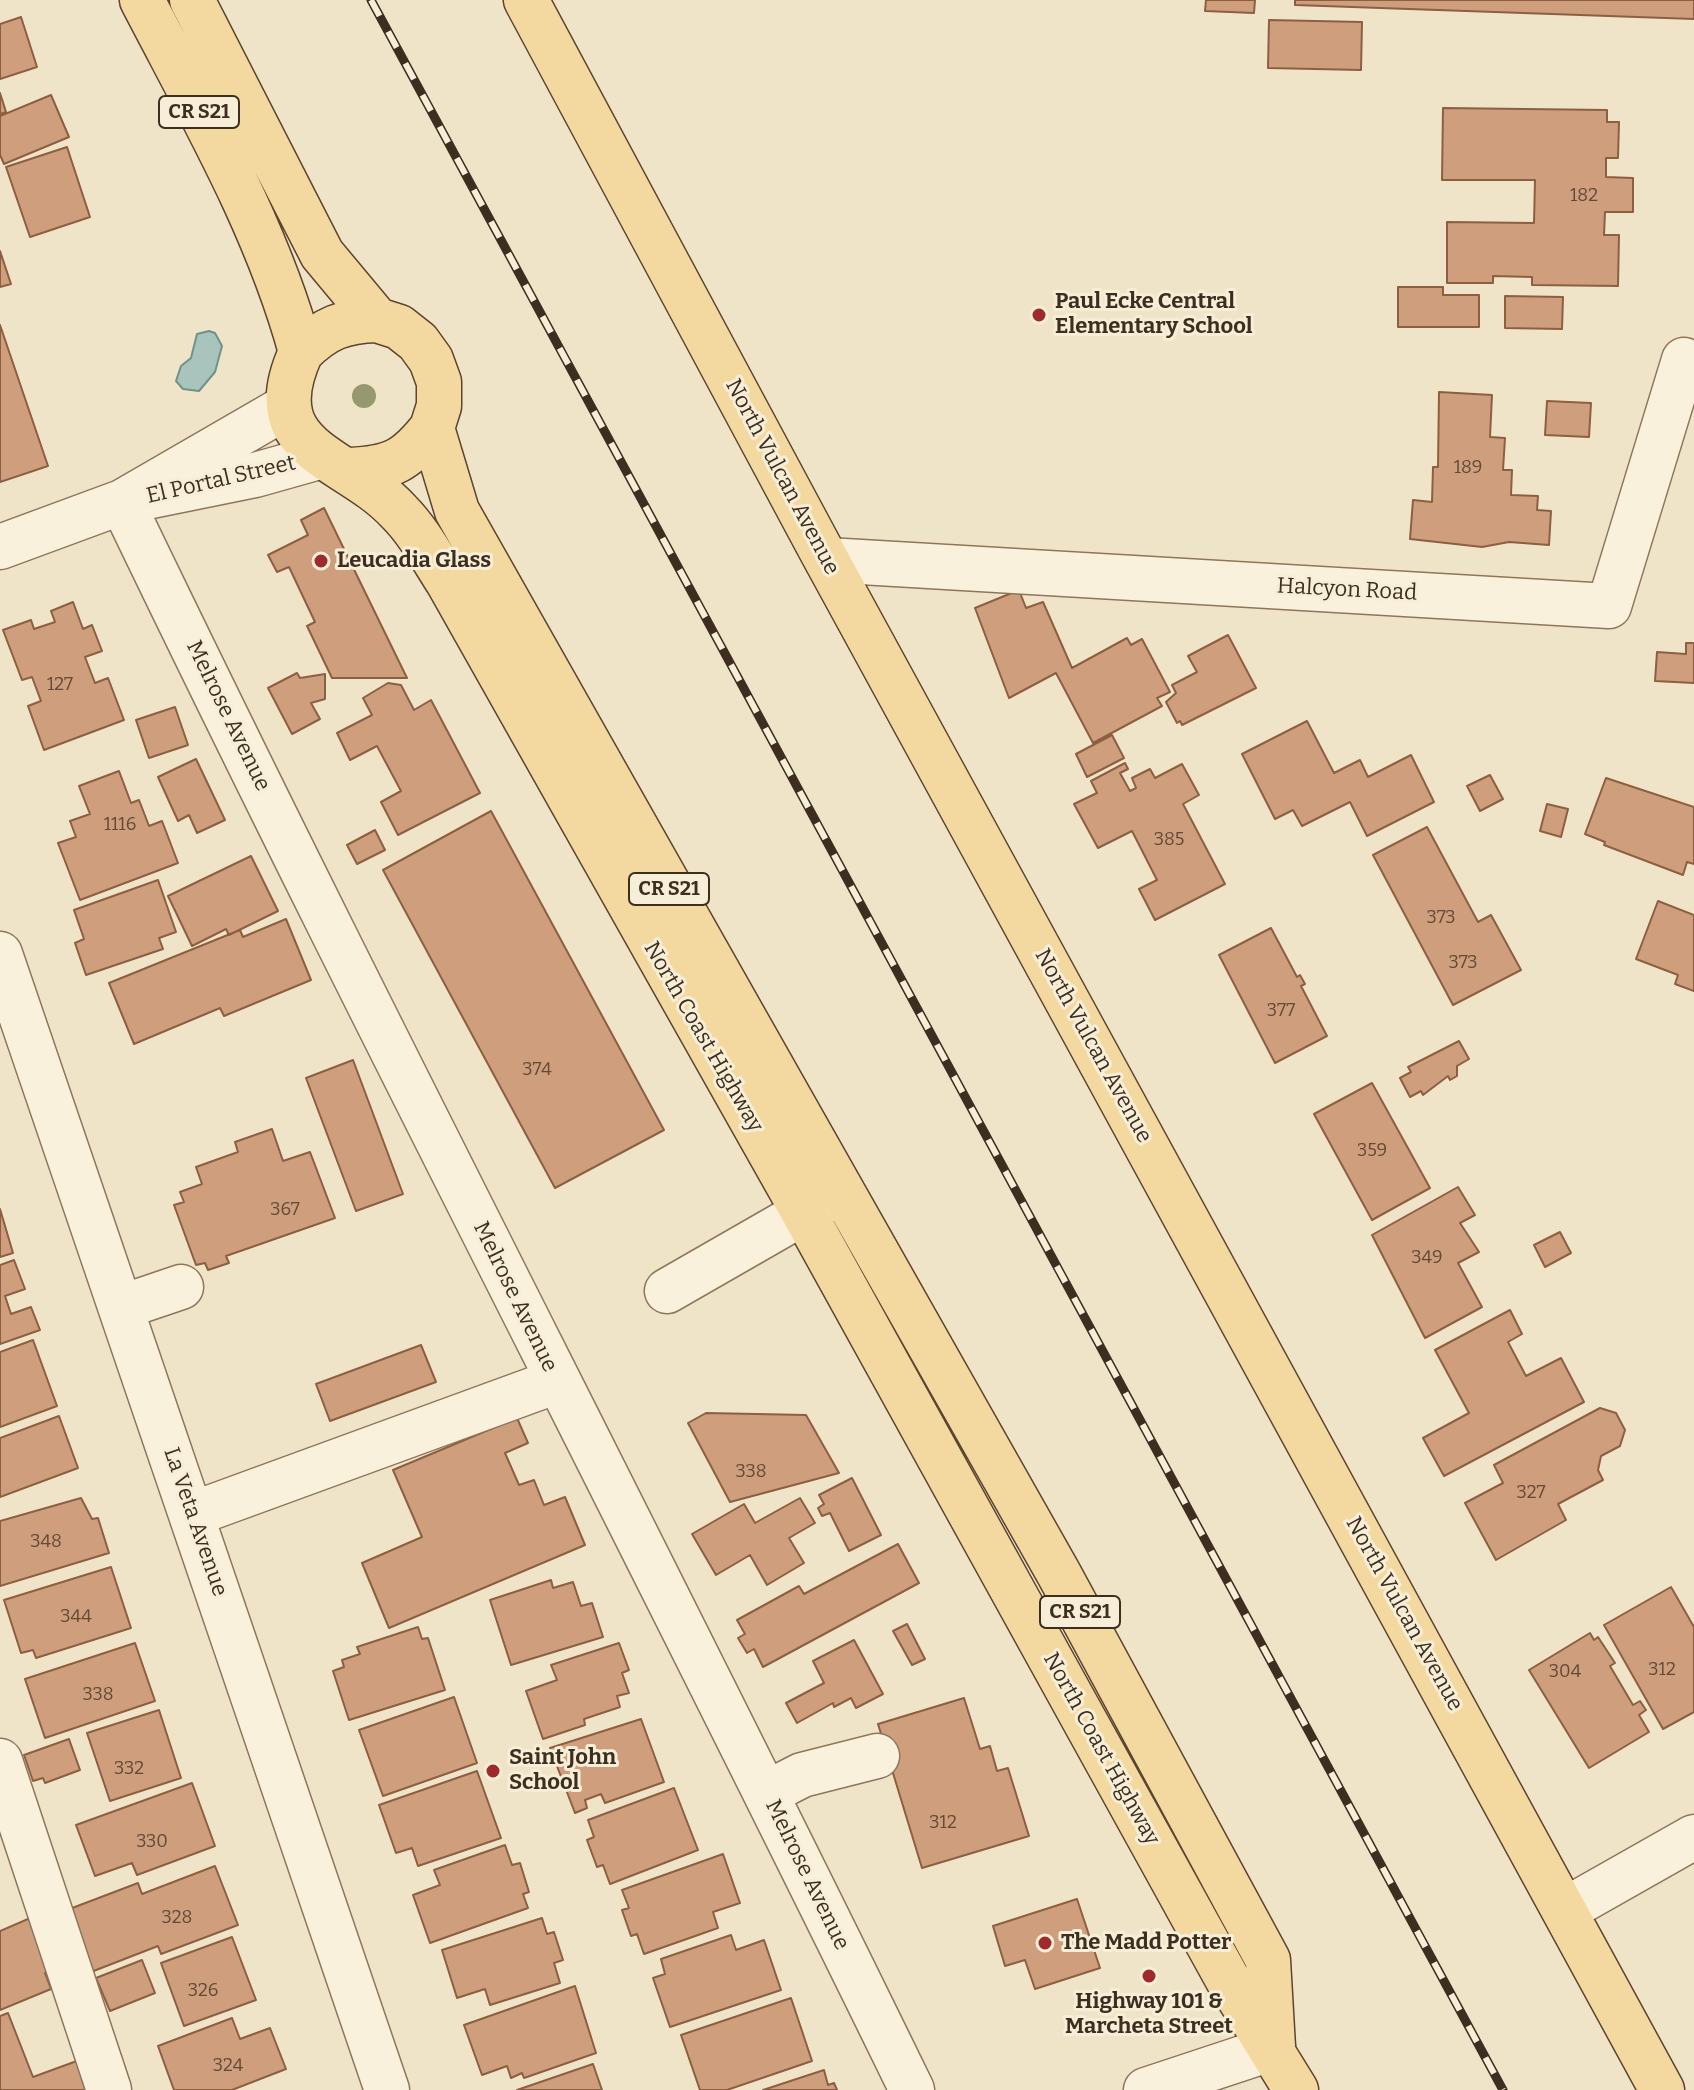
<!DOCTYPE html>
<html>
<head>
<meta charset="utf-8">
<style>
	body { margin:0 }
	canvas { display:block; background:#f0e4c8 }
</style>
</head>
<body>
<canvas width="1694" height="2090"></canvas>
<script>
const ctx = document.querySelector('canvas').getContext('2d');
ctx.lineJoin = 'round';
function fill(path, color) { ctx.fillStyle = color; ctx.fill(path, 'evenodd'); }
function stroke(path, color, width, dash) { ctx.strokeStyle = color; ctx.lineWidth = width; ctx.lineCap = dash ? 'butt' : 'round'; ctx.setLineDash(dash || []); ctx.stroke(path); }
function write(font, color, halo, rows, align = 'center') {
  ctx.font = font + ' Bitter,serif'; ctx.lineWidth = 6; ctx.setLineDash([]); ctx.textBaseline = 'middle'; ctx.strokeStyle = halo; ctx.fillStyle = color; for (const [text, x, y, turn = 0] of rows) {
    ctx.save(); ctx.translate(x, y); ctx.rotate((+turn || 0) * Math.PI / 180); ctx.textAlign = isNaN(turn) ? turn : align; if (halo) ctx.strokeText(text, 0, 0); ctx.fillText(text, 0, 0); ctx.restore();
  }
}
const water = new Path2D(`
	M209,331L215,333L222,346L215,372L199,391L183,389L176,381L181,366L191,358L197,334Z`);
fill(water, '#a9c4bc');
stroke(water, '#6f938a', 2);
const building = new Path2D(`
	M1206,0H1255L1254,13L1205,11Z
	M1295,0H1694V19L1295,5Z
	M21,17L37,67L0,79V24Z
	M1269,20L1362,22L1361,70L1268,68Z
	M0,93L6,112L0,114Z
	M51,95L69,137L4,164L0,155V116Z
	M1443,108L1607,110V122H1619L1618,158H1606V177L1633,178V212H1605L1604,235H1619L1618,286L1532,285V277L1493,276V283H1447V222L1534,223L1535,180H1442Z
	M67,147L90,217L30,237L6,167Z
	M0,251L11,284L0,287Z
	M1398,287H1443V295H1479V327H1398Z
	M1505,296L1563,297L1562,329L1505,328Z
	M0,325L48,466L0,482Z
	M1439,392L1492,395L1490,437L1505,438L1503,470H1512L1511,495L1538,496L1537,510L1551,511L1549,545L1509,542L1482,547L1410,539L1413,500L1432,502L1433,467H1438Z
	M1547,401L1591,403L1589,437L1545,435Z
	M324,508L407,678H332L307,626L315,622L289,567L277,572L268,555L308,535L301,520Z
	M1019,590L1026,608L1043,602L1072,668L1127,638L1131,645L1142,639L1170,692L1157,698L1162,706L1093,743L1056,673L1009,698L975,608Z
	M73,602L83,629L92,625L102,651L85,657L95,683L108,678L124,720L44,750L28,706L41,701L32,677L22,680L3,630L31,620L34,629L55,622L51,611Z
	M1228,635L1256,688L1182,725L1180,721L1177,723L1166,702L1176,693L1172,685L1197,672L1188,656Z
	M1686,643H1694V683L1655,681L1657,652L1686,654Z
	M297,673L300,678L325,674V699L311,703L320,719L292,734L268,688Z
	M388,683L401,685L414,710L431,700L480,793L398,835L381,802L401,791L377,746L350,760L337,733L372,715L363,698Z
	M175,707L188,745L149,758L136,720Z
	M1307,721L1334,773L1360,760L1368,777L1411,755L1434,802L1367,836L1350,802L1302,826L1293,810L1275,819L1242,754Z
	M1112,735L1124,758L1087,777L1076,754Z
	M196,759L225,820L197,833L189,815L178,821L158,777Z
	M1125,763L1128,769L1120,773L1130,791L1136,788L1132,778L1150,769L1155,778L1182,764L1199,795L1183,804L1225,884L1155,920L1139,889L1157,880L1132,831L1098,848L1074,804L1097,793L1091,781Z
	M119,771L131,803L139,800L149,826L162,821L178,863L80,900L58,843L76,837L70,821L90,814L79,786Z
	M1490,775L1503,799L1480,811L1467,786Z
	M1606,778L1694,807V864L1687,862L1683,875L1604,845L1605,842L1585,834Z
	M1547,804L1568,809L1561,837L1540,831Z
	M491,811L664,1130L555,1188L383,870Z
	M1427,827L1478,922L1491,915L1521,970L1453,1005L1373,855Z
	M375,830L385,850L357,864L347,845Z
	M251,856L278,911L229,935L226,929L192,946L168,896Z
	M158,880L176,932L159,938L163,949L86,975L75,943L84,939L74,910Z
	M1658,901L1694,915V991L1675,984L1678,975L1636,959Z
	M286,919L311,980L224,1016L220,1008L134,1044L109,983L240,930L243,937Z
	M1271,928L1297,977L1300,975L1305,984L1301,986L1327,1036L1275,1063L1219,955Z
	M1459,1041L1469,1059L1457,1066V1076L1450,1080L1448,1076L1423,1095L1421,1091L1410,1097L1400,1078L1411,1072L1408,1067Z
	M353,1060L403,1194L356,1211L306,1078Z
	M1372,1083L1430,1188L1372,1220L1314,1114Z
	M272,1129L283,1161L310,1152L335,1218L226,1256L229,1263L208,1270L205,1263L196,1265L174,1205L184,1202L180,1192L202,1184L196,1167L238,1152L235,1142Z
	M1458,1187L1475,1215L1460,1223L1479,1252L1458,1263L1482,1307L1425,1338L1372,1235Z
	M0,1209L13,1253L0,1257Z
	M1560,1232L1571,1253L1545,1267L1534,1245Z
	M14,1260L25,1289L5,1296L11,1314L31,1307L40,1330L0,1344V1265Z
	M1510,1310L1522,1334L1508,1342L1526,1376L1561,1358L1584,1402L1444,1476L1423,1438L1469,1413L1435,1350Z
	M33,1340L57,1406L0,1427V1352Z
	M421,1345L436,1382L330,1421L316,1384Z
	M1600,1408L1616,1413L1625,1430L1620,1446L1601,1456L1598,1470L1603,1480L1558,1504L1566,1520L1496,1560L1465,1503L1503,1483L1494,1465Z
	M706,1413L806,1415L839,1473L730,1502L688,1423Z
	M59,1416L78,1468L0,1497V1438Z
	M517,1418L528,1443L505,1453L519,1485L534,1480L544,1505L565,1497L585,1545L389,1628L362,1563L422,1537L393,1470Z
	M852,1478L881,1535L849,1551L830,1513L822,1516L818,1508L824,1504L819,1495Z
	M81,1498L92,1519L98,1518L109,1553L0,1586V1521Z
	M800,1498L815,1523L789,1538L804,1563L767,1585L750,1555L716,1575L692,1534L744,1504L755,1523Z
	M898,1544L919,1583L763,1667L754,1649L747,1653L738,1638L745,1634L737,1620L799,1586L804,1594Z
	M111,1567L131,1628L36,1658L33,1650L21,1653L4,1600Z
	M551,1580L553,1588L573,1582L581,1606L592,1603L603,1637L511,1665L490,1600Z
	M1671,1587L1694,1627V1712L1663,1729L1604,1625Z
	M907,1624L925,1659L912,1665L893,1631Z
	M418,1627L422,1639L428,1638L445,1690L349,1720L333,1671L344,1667L342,1660L360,1654L357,1647Z
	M1590,1633L1594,1640L1598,1637L1615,1663L1610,1666L1633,1705L1640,1701L1646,1710L1639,1715L1649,1732L1589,1768L1529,1670Z
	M854,1640L883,1694L856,1708L851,1698L834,1707L833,1703L797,1723L786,1703L824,1683L813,1661Z
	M135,1643L155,1701L45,1738L25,1679Z
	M619,1643L629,1670L622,1673L629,1693L617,1696L620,1707L584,1719L585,1725L543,1739L526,1691L557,1680L551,1665Z
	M454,1697L477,1763L383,1796L359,1730Z
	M964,1698L980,1749L990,1746L997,1771L1008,1768L1029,1836L922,1868L878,1724Z
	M159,1710L181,1778L110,1801L87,1733Z
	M641,1719L664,1782L605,1803L601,1794L585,1800L587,1808L575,1813L550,1748Z
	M69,1739L80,1770L45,1783L43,1778L33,1781L24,1755Z
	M477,1771L501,1838L418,1866L412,1848L396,1853L379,1805Z
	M192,1783L215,1846L137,1875L132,1863L95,1876L76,1825Z
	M674,1788L698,1850L610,1884L603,1865L597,1867L587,1840L594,1837L588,1820Z
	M505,1845L512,1865L520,1863L529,1892L523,1894L528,1908L430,1943L413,1895L440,1885L434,1870Z
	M723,1854L740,1903L713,1912L718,1928L644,1954L637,1934L631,1936L622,1910L629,1908L622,1890Z
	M215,1866L238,1925L161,1954L158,1946L91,1972L67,1910L138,1883L142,1894Z
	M1077,1899L1100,1968L1035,1989L1025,1960L1005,1966L993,1926Z
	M35,1916L57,1968L45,1973L51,1989L0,2010V1931Z
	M542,1918L547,1934L554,1932L563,1960L554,1963L560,1983L490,2005L485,1989L457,1998L442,1950Z
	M731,1935L736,1950L764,1940L781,1990L670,2027L653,1978L665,1974L661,1959Z
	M232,1937L256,2000L184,2026L161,1963Z
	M142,1960L155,1993L110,2011L96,1978Z
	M575,1986L596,2053L524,2078L522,2073L511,2078L507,2066L482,2075L464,2025Z
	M791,1998L812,2061L727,2090H700L681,2035Z
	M8,2013L33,2077L85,2058L97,2090H0V2016Z
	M232,2018L240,2039L270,2028L286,2069L232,2090H174L158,2046Z
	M593,2064L602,2090H517Z
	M824,2070L828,2085L834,2083L837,2090H763Z`);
fill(building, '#cf9f7d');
stroke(building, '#8d5f41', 2);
const minor = new Path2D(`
	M288,406L122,502L255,475L319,457
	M0,547L122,502C378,1035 653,1558 912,2090
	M827,560L1609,606L1684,360
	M0,954L387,2090
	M667,1291L836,1194
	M122,1307L181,1287
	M193,1514L557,1381
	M0,1761L109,2090
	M767,1793L802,1775L877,1756
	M1565,1910L1694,1837
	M1146,2090L1273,2048`);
const major = new Path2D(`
	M142,0C201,114 267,227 301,352C255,452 347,455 399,512C419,532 433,559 448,582L804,1213L1228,1980L1296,2090
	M192,0L322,254L377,320L399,327L418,342L431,360L439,382V406L432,428L457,511L1059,1574L1268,1960L1273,2047
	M526,0L821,550L1662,2090
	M301,352C325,328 343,321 377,320
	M350,470C392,468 406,461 432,428`);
stroke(minor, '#8d765c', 47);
stroke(major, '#5b4430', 47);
stroke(minor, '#faf1dc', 44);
stroke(major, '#f3d9a0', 44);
const rail = new Path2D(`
	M371,0L1503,2090`);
stroke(rail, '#3d2e20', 9);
stroke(rail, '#f7eed8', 6, [18]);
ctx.fillStyle = '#96986f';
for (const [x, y] of [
	[364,396]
]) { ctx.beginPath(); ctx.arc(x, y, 12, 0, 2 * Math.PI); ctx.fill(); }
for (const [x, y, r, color] of [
	[1039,315,8,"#9e2a2b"],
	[321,561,8,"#9e2a2b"],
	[493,1771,8,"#9e2a2b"],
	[1045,1943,8,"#9e2a2b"],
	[1149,1976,8,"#9e2a2b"]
]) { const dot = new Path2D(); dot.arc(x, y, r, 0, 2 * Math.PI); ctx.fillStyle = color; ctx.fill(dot); stroke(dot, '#f7eed8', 3); }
write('18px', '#624a37', null, [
	["182",1584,196],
	["189",1468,468],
	["127",60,685],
	["1116",120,825],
	["385",1169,840],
	["373",1441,918],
	["373",1463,963],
	["377",1281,1011],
	["374",537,1070],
	["359",1372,1151],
	["367",285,1210],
	["349",1427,1258],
	["338",751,1472],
	["327",1531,1493],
	["348",46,1542],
	["344",76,1617],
	["312",1662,1670],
	["304",1565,1672],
	["338",98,1695],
	["332",129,1769],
	["312",943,1823],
	["330",152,1842],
	["328",177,1918],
	["326",203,1991],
	["324",228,2066]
]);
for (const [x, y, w] of [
	[199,112,80],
	[669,889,80],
	[1080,1612,80]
]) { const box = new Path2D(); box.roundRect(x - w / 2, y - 16, w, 32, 6); ctx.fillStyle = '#f7eed8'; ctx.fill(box); stroke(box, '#3d2e20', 2); }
write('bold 20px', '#3d2e20', null, [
	["CR S21",199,112],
	["CR S21",669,889],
	["CR S21",1080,1612]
]);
write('bold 22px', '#3d2e20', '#f7eed8', [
	["Paul Ecke Central",1055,302],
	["Elementary School",1055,327],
	["Leucadia Glass",337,561],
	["Saint John",509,1758],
	["School",509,1783],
	["The Madd Potter",1061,1943],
	["Highway 101 &",1149,2002,"center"],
	["Marcheta Street",1149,2027,"center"]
], 'left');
write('22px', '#3d2e20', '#f7eed8', [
	["North Vulcan Avenue",782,477,62],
	["El Portal Street",221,480,-13],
	["Halcyon Road",1347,590,3],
	["Melrose Avenue",228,716,64],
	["North Coast Highway",703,1037,60],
	["North Vulcan Avenue",1093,1046,61],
	["Melrose Avenue",515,1297,64],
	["La Veta Avenue",195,1522,71],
	["North Vulcan Avenue",1404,1614,61],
	["North Coast Highway",1101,1749,61],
	["Melrose Avenue",807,1875,64]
]);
</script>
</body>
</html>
